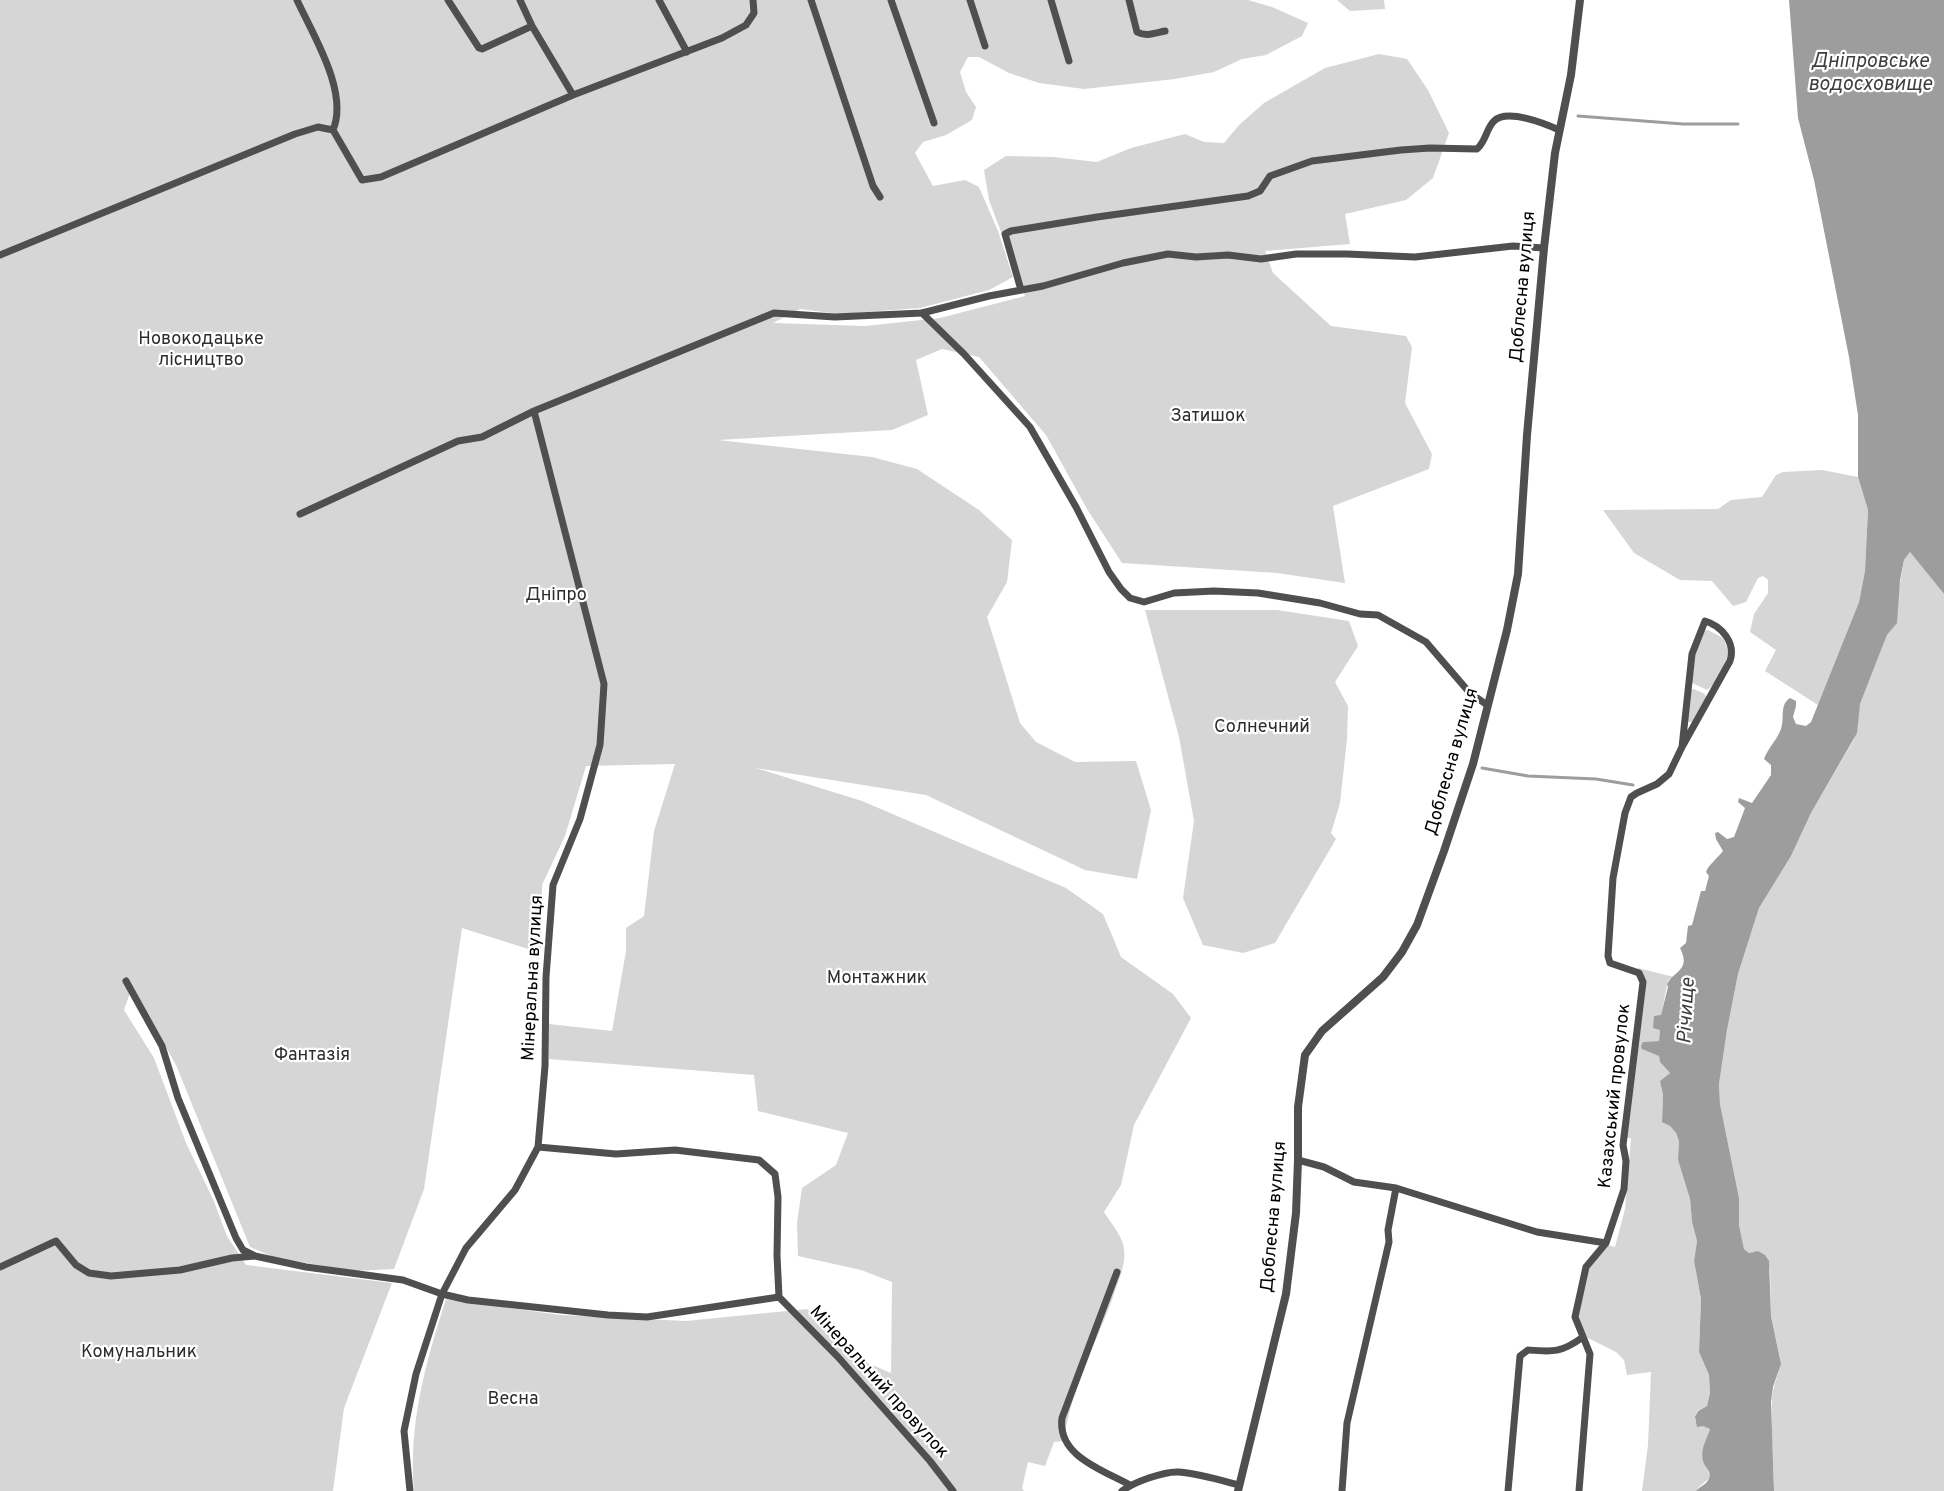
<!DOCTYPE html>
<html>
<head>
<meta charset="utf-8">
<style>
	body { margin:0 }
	canvas { display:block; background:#fff }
</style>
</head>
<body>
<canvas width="1944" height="1491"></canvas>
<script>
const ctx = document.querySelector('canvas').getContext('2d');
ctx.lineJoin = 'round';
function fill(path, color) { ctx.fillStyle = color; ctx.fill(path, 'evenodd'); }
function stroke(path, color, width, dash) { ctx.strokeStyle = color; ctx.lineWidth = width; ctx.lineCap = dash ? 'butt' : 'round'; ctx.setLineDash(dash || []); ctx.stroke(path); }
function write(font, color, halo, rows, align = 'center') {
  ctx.font = font + ' Overpass,sans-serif'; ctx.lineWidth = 4.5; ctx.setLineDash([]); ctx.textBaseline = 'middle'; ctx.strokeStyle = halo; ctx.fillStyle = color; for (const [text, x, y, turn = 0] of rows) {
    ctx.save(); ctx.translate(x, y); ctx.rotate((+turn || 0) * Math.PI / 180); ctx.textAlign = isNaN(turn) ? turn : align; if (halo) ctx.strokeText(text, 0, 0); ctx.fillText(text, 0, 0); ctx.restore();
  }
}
fill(new Path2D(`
	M0,0H1248L1272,7L1308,23L1302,36L1266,55L1242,59L1214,72L1175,79L1084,89L1039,83L1009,73L979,57H968L960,72L966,92L976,107L972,120L946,135L923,142L915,153L933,186L965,180L979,187L998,231L1013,277L989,290L920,308L839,314L800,309L773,323L865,326L940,318L1025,296L989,200L984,170L1006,156L1053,157L1097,162L1131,148L1185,134L1204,142L1224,143L1239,125L1264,103L1325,68L1379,54L1407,59L1428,90L1449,133L1433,178L1406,200L1345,214L1350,244L1265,251L1273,273L1331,326L1406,336L1412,347L1405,403L1432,454L1429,469L1333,506L1345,583L1277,573L1122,563L1087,509L1046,435L979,357L942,349L916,360L928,415L892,430L718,440L872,457L917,469L979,510L1012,540L1007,582L987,617L1020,723L1036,742L1075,762L1136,761L1151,810L1137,879L1085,870L926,795L756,768L862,801L1066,888L1103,914L1121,957L1173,994L1191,1018L1134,1125L1121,1185L1104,1212C1110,1222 1120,1233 1123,1244C1128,1262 1118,1281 1113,1297C1096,1344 1070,1391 1064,1441L1054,1442L1045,1466L1028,1462L1022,1488L1024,1491H414C408,1425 426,1361 446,1299L560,1315L686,1321L807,1309L849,1355L891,1373L892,1282L861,1270L798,1256L797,1223L802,1188L836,1165L848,1133L758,1111L754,1075L549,1059V1024L612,1031L626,951V928L644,916L654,831L675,764L586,766L565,836L542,885L541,953L462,928L424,1189L394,1269L355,1271L276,1258L250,1247L176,1065L132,987L124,1010L154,1058L186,1143L213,1199L227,1236L246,1265L392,1283L344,1408L333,1491H0Z
	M1337,0H1384L1385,9L1350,11Z
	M1822,470L1858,477L1868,510L1865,571L1859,602L1818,705L1765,671L1776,650L1750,632L1754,614L1768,593V580L1763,576L1758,578L1746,602L1733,606L1712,581L1680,580L1634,553L1603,510L1718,509L1731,500L1762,497L1776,475L1783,472Z
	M1910,552L1944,594V1491H1774C1774,1461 1770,1430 1772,1400C1772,1386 1781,1372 1780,1358L1771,1316L1770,1269L1754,1252L1749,1253L1744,1249L1739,1225V1198L1720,1104L1719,1084L1727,1030L1738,974L1759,908L1791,856L1811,813L1854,739L1860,704L1887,635L1892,629L1904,560Z
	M1145,610H1277L1349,621L1358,646L1335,682L1348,706L1347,739L1340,803L1331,833L1336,839L1275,943L1243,953L1203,945L1183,898L1194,821L1179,737Z
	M1708,630L1723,638L1729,652C1725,665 1718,683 1707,690L1690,682L1695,652L1703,631Z
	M1694,689L1705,694L1706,698L1693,722H1686L1690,690Z
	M1638,968L1674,977L1668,980L1661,1016H1654L1660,1030L1659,1041L1644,1042L1659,1056L1660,1062L1670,1073L1660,1081L1663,1095L1662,1121L1670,1126L1676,1133L1679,1141L1678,1160L1690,1199L1692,1222L1697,1241L1694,1261L1701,1299L1699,1352L1709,1375L1710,1393L1707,1406L1697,1411L1695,1421L1710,1429L1703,1462C1716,1483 1706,1477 1696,1491H1642L1648,1445L1651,1372L1627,1375L1624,1360L1616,1352L1586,1337L1578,1317L1588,1270L1607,1245L1615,1247L1625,1209L1631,1138H1620L1630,1075L1640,983L1635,974Z`), '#d6d6d6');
fill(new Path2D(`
	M1789,0H1944V594L1910,552L1904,560L1900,580L1897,623L1887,635L1860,704L1857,733L1811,813L1791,856L1759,908L1738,974L1727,1030L1719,1084L1720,1104L1739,1198V1225L1744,1249L1749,1253L1758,1251L1765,1255L1769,1261L1771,1316L1780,1359L1781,1364L1773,1387L1771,1402L1774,1491H1696C1700,1486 1707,1485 1709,1478C1712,1471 1704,1467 1703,1461C1700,1448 1707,1440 1710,1429L1703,1426L1697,1427L1695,1417L1698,1411L1707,1406L1710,1393L1709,1375L1699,1352L1701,1299L1694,1261L1697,1241L1692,1222L1690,1199L1678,1160L1679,1141L1676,1133L1670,1126L1662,1122L1663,1095L1660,1081L1670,1073L1660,1062L1659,1056L1642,1049L1641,1046L1643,1042L1659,1041L1660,1030L1653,1028L1654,1016L1661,1015L1668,987L1667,984C1675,970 1691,970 1680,948L1686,943L1688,926L1692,925L1701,891H1705L1709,876L1706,872C1709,864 1718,858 1723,851L1716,839L1715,833L1718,832L1727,839L1734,837L1745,808L1738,802L1739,798L1752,803L1771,775V765L1764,759C1768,748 1777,740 1781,729C1785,718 1779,705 1790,698L1796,701V706L1793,717L1796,724L1806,726L1811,722L1859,602L1865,571L1868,510L1858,477V415L1849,357L1814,180L1798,118Z`), '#9d9d9d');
stroke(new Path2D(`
	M1578,116L1683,124H1738
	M1482,768L1528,776L1596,779L1633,785`), '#9d9d9d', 3);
stroke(new Path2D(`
	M297,0C313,35 349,92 333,130
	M448,0L479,48L482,49L532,26
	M520,0L532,26L573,95
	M659,0L687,52
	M811,0L873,186L880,197
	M891,0L934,123
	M970,0L985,46
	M1051,0L1069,61
	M1129,0L1137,32C1146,37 1155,33 1165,31
	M0,255L295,134L318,127L333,130L362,180L381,177L573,95L722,38L746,25L754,13L753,0
	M1021,290L1005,234L1011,231L1097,217L1248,196L1260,191L1270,176L1312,161L1401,150L1430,148L1477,149C1486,141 1486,129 1494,121C1507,108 1546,124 1559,130
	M922,313L964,354L1030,427L1076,507L1109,572L1121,589L1130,598L1144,602L1174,593L1214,591L1258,593L1320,603L1360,614L1378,615L1426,642L1469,692L1487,705
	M300,514L458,441L482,437L534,411L774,313L835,317L922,313L989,296L1043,286L1123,263L1168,254L1196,257L1228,255L1261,259L1296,254H1347L1415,257L1513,246L1544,248
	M126,981L162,1046L178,1098L236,1238L243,1250L255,1256
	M538,1147L616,1154L675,1150L759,1160L775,1174L778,1197L777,1255L779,1297L838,1357L930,1461L953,1491
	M1298,1160L1324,1167L1354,1182L1396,1188L1537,1232L1606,1243
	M0,1267L56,1241L76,1265L89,1273L111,1276L180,1270L232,1258L255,1256L306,1267L403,1280L442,1294L468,1300L608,1315L647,1317L779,1297
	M1117,1272L1062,1418C1057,1456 1103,1470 1130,1485
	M410,1491L404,1431L416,1374L442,1294L466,1248L515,1190L538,1147L545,1066L546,977L553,885L580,819L600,745L604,684L534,411
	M1122,1491C1134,1482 1164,1471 1179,1472C1200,1474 1220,1480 1239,1485
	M1342,1491L1347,1423L1389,1242L1388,1230L1396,1188
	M1508,1491L1520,1356L1528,1350C1553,1352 1561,1353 1583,1337
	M1579,1491L1590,1354L1575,1317L1586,1267L1606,1243L1624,1189L1626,1161L1623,1145L1643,982L1639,973L1610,963L1608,956L1613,878L1625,813L1631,797L1637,793L1657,784L1669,774L1682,747L1730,661C1736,643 1722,626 1705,621L1692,654L1682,747`), '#4f4f4f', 7);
stroke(new Path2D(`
	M1238,1491L1286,1294L1296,1213L1298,1160V1107L1305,1055L1322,1031L1383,977L1402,952L1417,925L1444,851L1473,764L1507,630L1518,574L1527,435L1544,248L1555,153L1571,75L1580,0`), '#4f4f4f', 8);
write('18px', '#000', '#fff', [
	["Доблесна вулиця",1524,287,-85],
	["Доблесна вулиця",1453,762,-74],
	["Мінеральна вулиця",534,978,-87],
	["Казахський провулок",1616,1096,-84],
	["Доблесна вулиця",1275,1217,-85],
	["Мінеральний провулок",878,1383,48]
]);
write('18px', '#2d2d2d', '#fff', [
	["Новокодацьке",201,340],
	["лісництво",201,361],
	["Затишок",1208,417],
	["Дніпро",556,596],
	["Солнечний",1262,728],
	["Монтажник",877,979],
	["Фантазія",312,1056],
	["Комунальник",139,1353],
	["Весна",513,1400]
]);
write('italic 20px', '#3e3e3e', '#fff', [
	["Дніпровське",1870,63],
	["водосховище",1870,86],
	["Річище",1688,1011,-87]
]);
</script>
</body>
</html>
